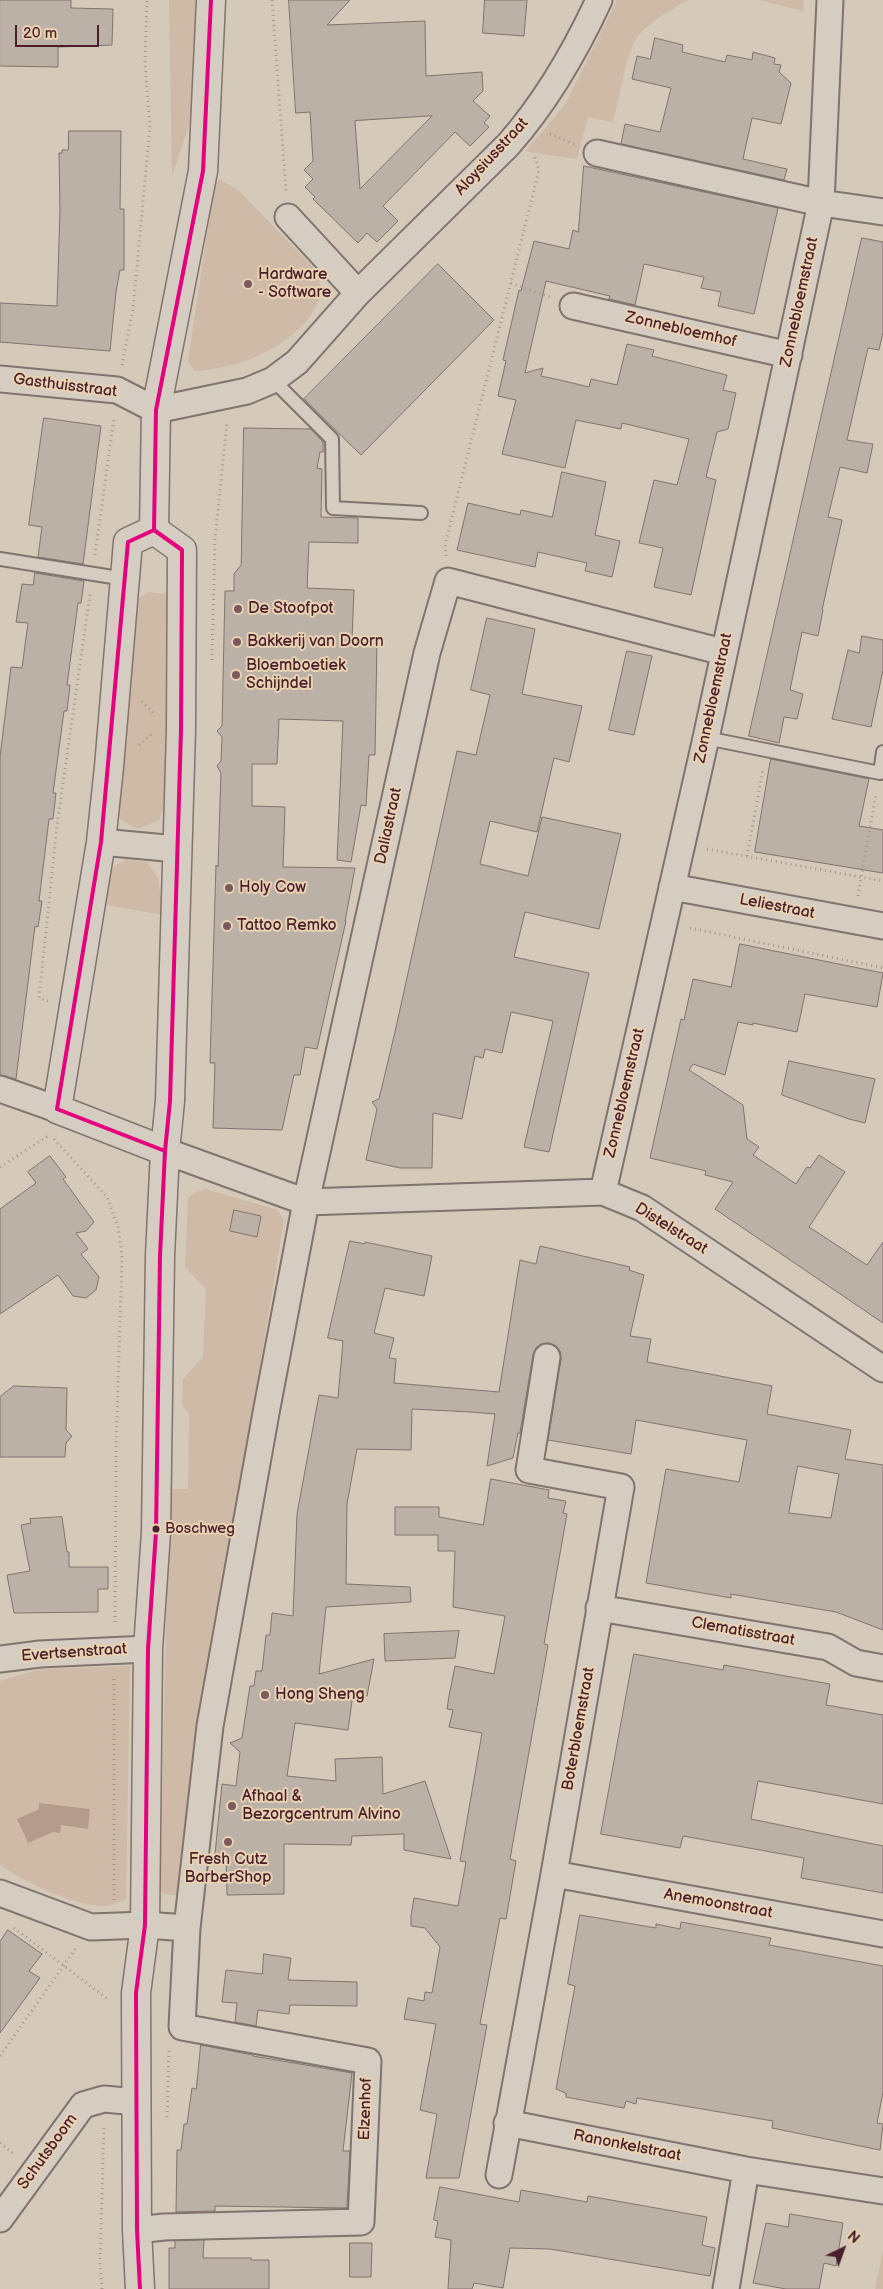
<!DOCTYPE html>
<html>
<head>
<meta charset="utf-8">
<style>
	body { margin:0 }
	#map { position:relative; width:883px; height:2289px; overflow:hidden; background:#d5c9b9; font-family:"Balsamiq Sans",sans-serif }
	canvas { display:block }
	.north { position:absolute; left:818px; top:2224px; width:50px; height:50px; -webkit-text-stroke:4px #e8d2b1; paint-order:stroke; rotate:42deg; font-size:14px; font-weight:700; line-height:20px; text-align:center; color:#4a1f2b }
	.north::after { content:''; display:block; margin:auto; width:18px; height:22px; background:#4a1f2b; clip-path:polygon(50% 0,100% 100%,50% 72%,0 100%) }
	.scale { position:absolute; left:15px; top:25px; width:84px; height:22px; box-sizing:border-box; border:2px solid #4a1f2b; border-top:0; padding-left:6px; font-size:15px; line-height:18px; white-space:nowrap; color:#4a1f2b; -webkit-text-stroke:4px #e8d2b1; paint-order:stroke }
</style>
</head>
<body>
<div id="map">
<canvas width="883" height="2289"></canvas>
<div class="north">N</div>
<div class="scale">20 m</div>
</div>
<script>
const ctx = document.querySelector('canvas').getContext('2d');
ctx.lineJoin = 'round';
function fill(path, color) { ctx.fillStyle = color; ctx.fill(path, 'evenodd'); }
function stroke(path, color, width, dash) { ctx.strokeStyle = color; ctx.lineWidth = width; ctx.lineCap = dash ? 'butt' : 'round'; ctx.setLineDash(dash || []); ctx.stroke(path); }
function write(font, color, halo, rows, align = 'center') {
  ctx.font = font + ' "Balsamiq Sans",sans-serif'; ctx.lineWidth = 4; ctx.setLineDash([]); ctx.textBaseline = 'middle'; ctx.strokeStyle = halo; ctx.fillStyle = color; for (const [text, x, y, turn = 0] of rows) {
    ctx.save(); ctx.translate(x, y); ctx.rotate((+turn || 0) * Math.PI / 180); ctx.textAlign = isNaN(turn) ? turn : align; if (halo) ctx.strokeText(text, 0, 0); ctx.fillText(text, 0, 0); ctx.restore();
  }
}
fill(new Path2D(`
	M169,0H202L189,125L172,176Z
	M617,0H689C675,7 643,26 636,39C625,59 619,99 613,122L588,117L577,159L528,152L526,150L565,105Z
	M758,0H804L803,11Z
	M219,179L238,190L315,269L323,293C317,303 311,317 303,325C274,354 234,369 194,371L188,361L214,187Z
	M148,592L166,594L175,605L171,789L159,820L138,829L120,819L113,789L131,604Z
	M125,859L147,862L158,878L163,915L101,904L113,868Z
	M205,1189L278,1210L284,1221L241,1479L210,1644L194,1804L179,1896L160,1893L169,1489H188L189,1413L182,1406L183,1379L203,1357L206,1289L185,1267L188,1198L195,1193Z
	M130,1666L126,1899C119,1901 111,1906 104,1906C71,1905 27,1883 0,1865V1681L41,1669ZM39,1809H89L88,1829L17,1819Z
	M883,2250V2289H875Z`), '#cebaa6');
fill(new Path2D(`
	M39,1803L90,1809L88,1829L61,1825L60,1833L53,1832L28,1843L17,1819L39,1809Z`), '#b49b8c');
const building = new Path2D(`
	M0,0H71V8L113,9L112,45L58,47V67L0,66Z
	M289,0H350L327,25L425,21L426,76L482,72L483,91L473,101L490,116L484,123L489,127L470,146L455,132L383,206L398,221L377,242L367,233L358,243L313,199L315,197L305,187L313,179L304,170L313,161L310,112L296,113ZM432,116L360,189L355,121Z
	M485,0H527L524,36L483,33Z
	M655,38L683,45L682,52L725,62L727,55L752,60L753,52L775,58L774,64L781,65L779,72L791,83L781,124L752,118L743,159L787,169L784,180L621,144L625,124L660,132L671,88L632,79L637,56L650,59Z
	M69,131H121L120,209H124V270H120L116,292L110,351L0,342V303L57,306L60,210L59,153H62V150H68Z
	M584,166L778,208L754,314L718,306L721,292L701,288L704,277L644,264L635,305L609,299L610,296L546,281L525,373L543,368L541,376L564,381L589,387L591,379L617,385L627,344L654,350L652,356L727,375L723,390L736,393L728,429L717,432L706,477L716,480L691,595L654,587L663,548L639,543L654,480L677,485L689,439L622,423L621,429L576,420L565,468L502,454L516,400L498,396L506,361L503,360L519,290L521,291L534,241L569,249L573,230L578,232Z
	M862,238L883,242V332L879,350L868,348L847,440L873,444L867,473L840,467L828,517L842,520L822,610H823L818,636L802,632L790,690L803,694L797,719L784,717L779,743L749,736Z
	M438,264L494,320L361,455L304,399Z
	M44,418L101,426L83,564L38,557L42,527L29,525Z
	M244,428L311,429L323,442V452H320L317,468L322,469L321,517L358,518V543L309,542L307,588L354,590L352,639L377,640L375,755H369L366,806L361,805L351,862L337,860L343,721L279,719L277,764H252V806L285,807L283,867L355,868L345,921H346L317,1049L305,1047L300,1075H294L282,1130L213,1128L215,1063H210L216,865L218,867L221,773L217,766L221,761L222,737L217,731L222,726L225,591H234V574L241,565Z
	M562,472L606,482L595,535L620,541L612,577L585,571L587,563L538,552L535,567L457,550L468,503L520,515L521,510L552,517Z
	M35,573L84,581L81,603H78L67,685H70L67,711H64L53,793H56L53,819H49L39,901H42L38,927L35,926L16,1079L0,1075V757L11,667L22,668L28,623L16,622L22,584L33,585Z
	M487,618L535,629L522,694L582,706L569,762L554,758L537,832L490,821L480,864L528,876L542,817L621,834L599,929L525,912L514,957L589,973L549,1152L524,1147L553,1021L511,1012L502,1053L485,1049L483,1058L475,1056L462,1119L433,1113L432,1168H400L366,1160L377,1109L372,1102L379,1099L395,1032L457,751L476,755L490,695L471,690Z
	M862,636L883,640V670L871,727L832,719L848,650L859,653Z
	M627,651L652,656L634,735L609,730Z
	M771,759L869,779L859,826L883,830V873L755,852Z
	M740,944L883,973L877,1007L805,994L797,1032L753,1023V1025L738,1022L725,1075L693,1064L689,1070L743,1105L747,1139L759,1147L753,1155L796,1184L807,1167L810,1168L819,1155L845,1172L809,1227L867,1265L883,1242V1323L715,1209L733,1182L705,1175L706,1171L650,1158L681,1019L684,1020L693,979L731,987Z
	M789,1061L875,1079L865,1123L849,1119L782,1095Z
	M50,1156L66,1177L63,1179L94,1222L86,1231L76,1233L88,1249L81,1254L99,1277L96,1290L86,1298L73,1296L58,1275L0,1314V1209L36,1183L28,1172Z
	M234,1210L261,1216L257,1237L230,1231Z
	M350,1241L365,1244V1242L432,1256L424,1296L385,1288L374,1333L394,1338L389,1358L396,1359L394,1383L499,1392L520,1260L536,1264L540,1246L630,1267L629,1270L644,1275L630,1336L651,1339L647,1362L772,1386L767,1414L851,1430L845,1459L883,1465V1630L836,1612L731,1594V1598L646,1583L666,1469L739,1482L747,1440L636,1420L631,1454L548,1440L561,1359L560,1351L556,1346L549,1343L541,1344L536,1348L533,1355L520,1433H518L513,1458L487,1466L495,1414L471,1412L412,1409L411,1450L357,1449L347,1504L346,1584L410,1587L411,1602L326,1607L319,1674L374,1659L367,1696L353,1694L348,1730L295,1723L287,1776L336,1781L335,1759L382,1757L383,1794L425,1781L451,1859L404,1850V1834L352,1836L351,1845L284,1844V1894L227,1895L226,1855L215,1854L222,1784L236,1786L240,1752L230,1743L242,1738L250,1686H254L256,1671H262L266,1635H270L272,1613L293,1616L297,1514L319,1395L338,1398L343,1341L328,1338ZM798,1466L839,1474L831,1518L789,1513Z
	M14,1386L67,1388L66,1430L72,1436L66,1443L65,1457H0V1397Z
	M491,1479L549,1490L548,1498L566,1501L563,1513L567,1514L544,1644L548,1645L510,1859L516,1861L506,1919L500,1918L480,2024L487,2025L459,2178H426L437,2114L420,2110L436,2024L404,2019L408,1998L424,2001L425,1992L432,1993L440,1947L425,1928L411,1926V1916L414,1898L458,1906L466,1862L460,1861L482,1733L449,1727L453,1710L447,1709L449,1696L455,1666L494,1674L505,1616L453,1607L455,1551H438V1535H395V1507H439V1517L483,1525Z
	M62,1517L67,1552H69V1567H108V1589H98V1612L14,1613L7,1575L30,1571L21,1525L31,1523L30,1519Z
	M459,1631L455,1658L385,1661L384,1634Z
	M634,1654L723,1670L724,1665L830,1684L826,1705L883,1715V1804L758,1781L751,1819L883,1846V1893L801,1878L804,1858L683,1836L680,1848L601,1834Z
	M580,1915L656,1928V1924L680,1929L681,1922L771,1938L769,1945L883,1966V2092L877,2123L883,2124L880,2150L772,2128L773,2121L637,2098L636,2104L626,2101L624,2108L566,2097V2093L556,2089L575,1986L568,1984Z
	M8,1930L42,1954L29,1971L40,1978L0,2033V1942Z
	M264,1954L291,1958L288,1980L357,1982V2006L290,2005L289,2014L258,2010L256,2026L235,2022L237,2003L222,2002L226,1970L262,1974Z
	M201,2045L253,2055V2056L352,2073L343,2151H350L347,2208L215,2206V2211L176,2212L177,2150H181L184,2124H187L192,2088L196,2089Z
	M440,2187L519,2202L521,2190L587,2202L588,2196L707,2217L702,2245L715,2248L710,2276L550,2249L510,2248L503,2288L474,2283L472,2289H448L451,2240L435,2237L438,2221L434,2220Z
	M790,2214L843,2223L836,2266L824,2263L819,2289H786L753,2283L766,2223L788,2227Z
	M204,2240L203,2258H251V2260H269V2289H169V2248H175V2241Z
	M350,2243H372L371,2277H350Z`);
fill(building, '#bcb1a6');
stroke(building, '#81736e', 1);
const service = new Path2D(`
	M273,380L332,439L333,508L421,513
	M0,559L125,579
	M706,738L880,773L883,752`);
const minor = new Path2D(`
	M597,153L821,203L883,212
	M288,217L358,293
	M573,306L789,355
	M0,379L117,390L156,410L247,391L273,380L297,362L358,293L508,145C546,102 575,52 599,0
	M101,842L177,849
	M672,887L883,926
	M0,1089L57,1109
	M165,1151L306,1202L603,1192L642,1208L883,1369
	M603,1192L706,738L821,203L830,0
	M599,1608L828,1647L856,1663L883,1668
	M0,1659L40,1654L148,1649
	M554,1874L883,1934
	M0,1893L91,1927L145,1925L187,1928L210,1726L266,1413L306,1202L427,653L448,581L723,652
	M507,2123L746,2170L883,2191
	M499,2175L554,1874L621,1487L529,1470L547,1357
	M0,2219L83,2105L104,2099L137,2102
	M137,2230L164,2227L361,2222L368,2061L182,2027L187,1928
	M726,2289L746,2170`);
const tertiary = new Path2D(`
	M154,530L128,542L109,767L101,842L57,1109L165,1151
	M154,530L156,410L203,171L211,0
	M140,2289L137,2230L136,1993L145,1925L148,1649L156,1532L160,1256L165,1151L170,1101L181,730L182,550L154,530`);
stroke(service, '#81736e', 16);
stroke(minor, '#81736e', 29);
stroke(tertiary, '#81736e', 31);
stroke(new Path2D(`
	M272,0L286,191
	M550,134L574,144
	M511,283L550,297
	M122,365L133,309L150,127L145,63L147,0
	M95,555L114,418
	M446,556L445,545L539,170L534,154
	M212,660L215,539L227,422
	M142,701L153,713
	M139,745L153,733
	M707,849L883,881
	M747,856L763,770
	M858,896L876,794
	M690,928L883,968
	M48,1001L39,998L57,825L90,594
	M54,1139L107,1197L118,1227L122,1255L116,1451L115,1625
	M0,1167L48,1136
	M114,1900V1676
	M14,1928L109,2000
	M0,2056L76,1948
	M167,2117L169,2051
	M0,2143L15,2155
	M102,2289L100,2263L104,2126`), '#a39891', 3, [1, 4]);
stroke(service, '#d6cdc2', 12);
stroke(minor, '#d6cdc2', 25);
stroke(tertiary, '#d6cdc2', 28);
stroke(new Path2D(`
	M154,530L128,542L101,842L57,1109L165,1151
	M154,530L156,410L203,171L211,0
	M140,2289L137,2230L136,1993L145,1925L148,1649L156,1532L160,1256L165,1151L170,1101L181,730L182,550L154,530`), '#e5007d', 4);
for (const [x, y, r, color] of [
	[248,284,5,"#7b5a5d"],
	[238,609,5,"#7b5a5d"],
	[237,642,5,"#7b5a5d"],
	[236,675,5,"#7b5a5d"],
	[229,888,5,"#7b5a5d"],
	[227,926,5,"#7b5a5d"],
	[156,1529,4.5,"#4a1f2b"],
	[265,1695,5,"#7b5a5d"],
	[232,1806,5,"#7b5a5d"],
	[228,1842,5,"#7b5a5d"]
]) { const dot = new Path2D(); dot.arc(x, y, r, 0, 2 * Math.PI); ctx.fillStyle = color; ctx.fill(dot); stroke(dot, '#e8d2b1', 2); }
write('15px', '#4a1f2b', '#e8d2b1', [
	["Boschweg",165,1529]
], 'left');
write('16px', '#4a1f2b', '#e8d2b1', [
	["Aloysiusstraat",492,157,-47],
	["Zonnebloemstraat",800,302,-78],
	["Zonnebloemhof",681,330,13],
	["Gasthuisstraat",65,386,7],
	["Zonnebloemstraat",714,698,-78],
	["Daliastraat",389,826,-78],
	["Leliestraat",777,907,11],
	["Zonnebloemstraat",625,1093,-77],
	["Distelstraat",671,1229,32],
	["Clematisstraat",743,1632,10],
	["Evertsenstraat",74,1653,-4],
	["Boterbloemstraat",579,1729,-80],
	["Anemoonstraat",718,1904,10],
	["Elzenhof",366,2109,-88],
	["Ranonkelstraat",627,2146,11],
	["Schutsboom",48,2152,-54]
]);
write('16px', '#4a1f2b', '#e8d2b1', [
	["Hardware",258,275],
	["- Software",258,293],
	["De Stoofpot",248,609],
	["Bakkerij van Doorn",247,642],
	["Bloemboetiek",246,666],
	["Schijndel",246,684],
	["Holy Cow",239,888],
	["Tattoo Remko",237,926],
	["Hong Sheng",275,1695],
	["Afhaal &",242,1797],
	["Bezorgcentrum Alvino",242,1815],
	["Fresh Cutz",228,1860,"center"],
	["BarberShop",228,1878,"center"]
], 'left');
</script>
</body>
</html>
